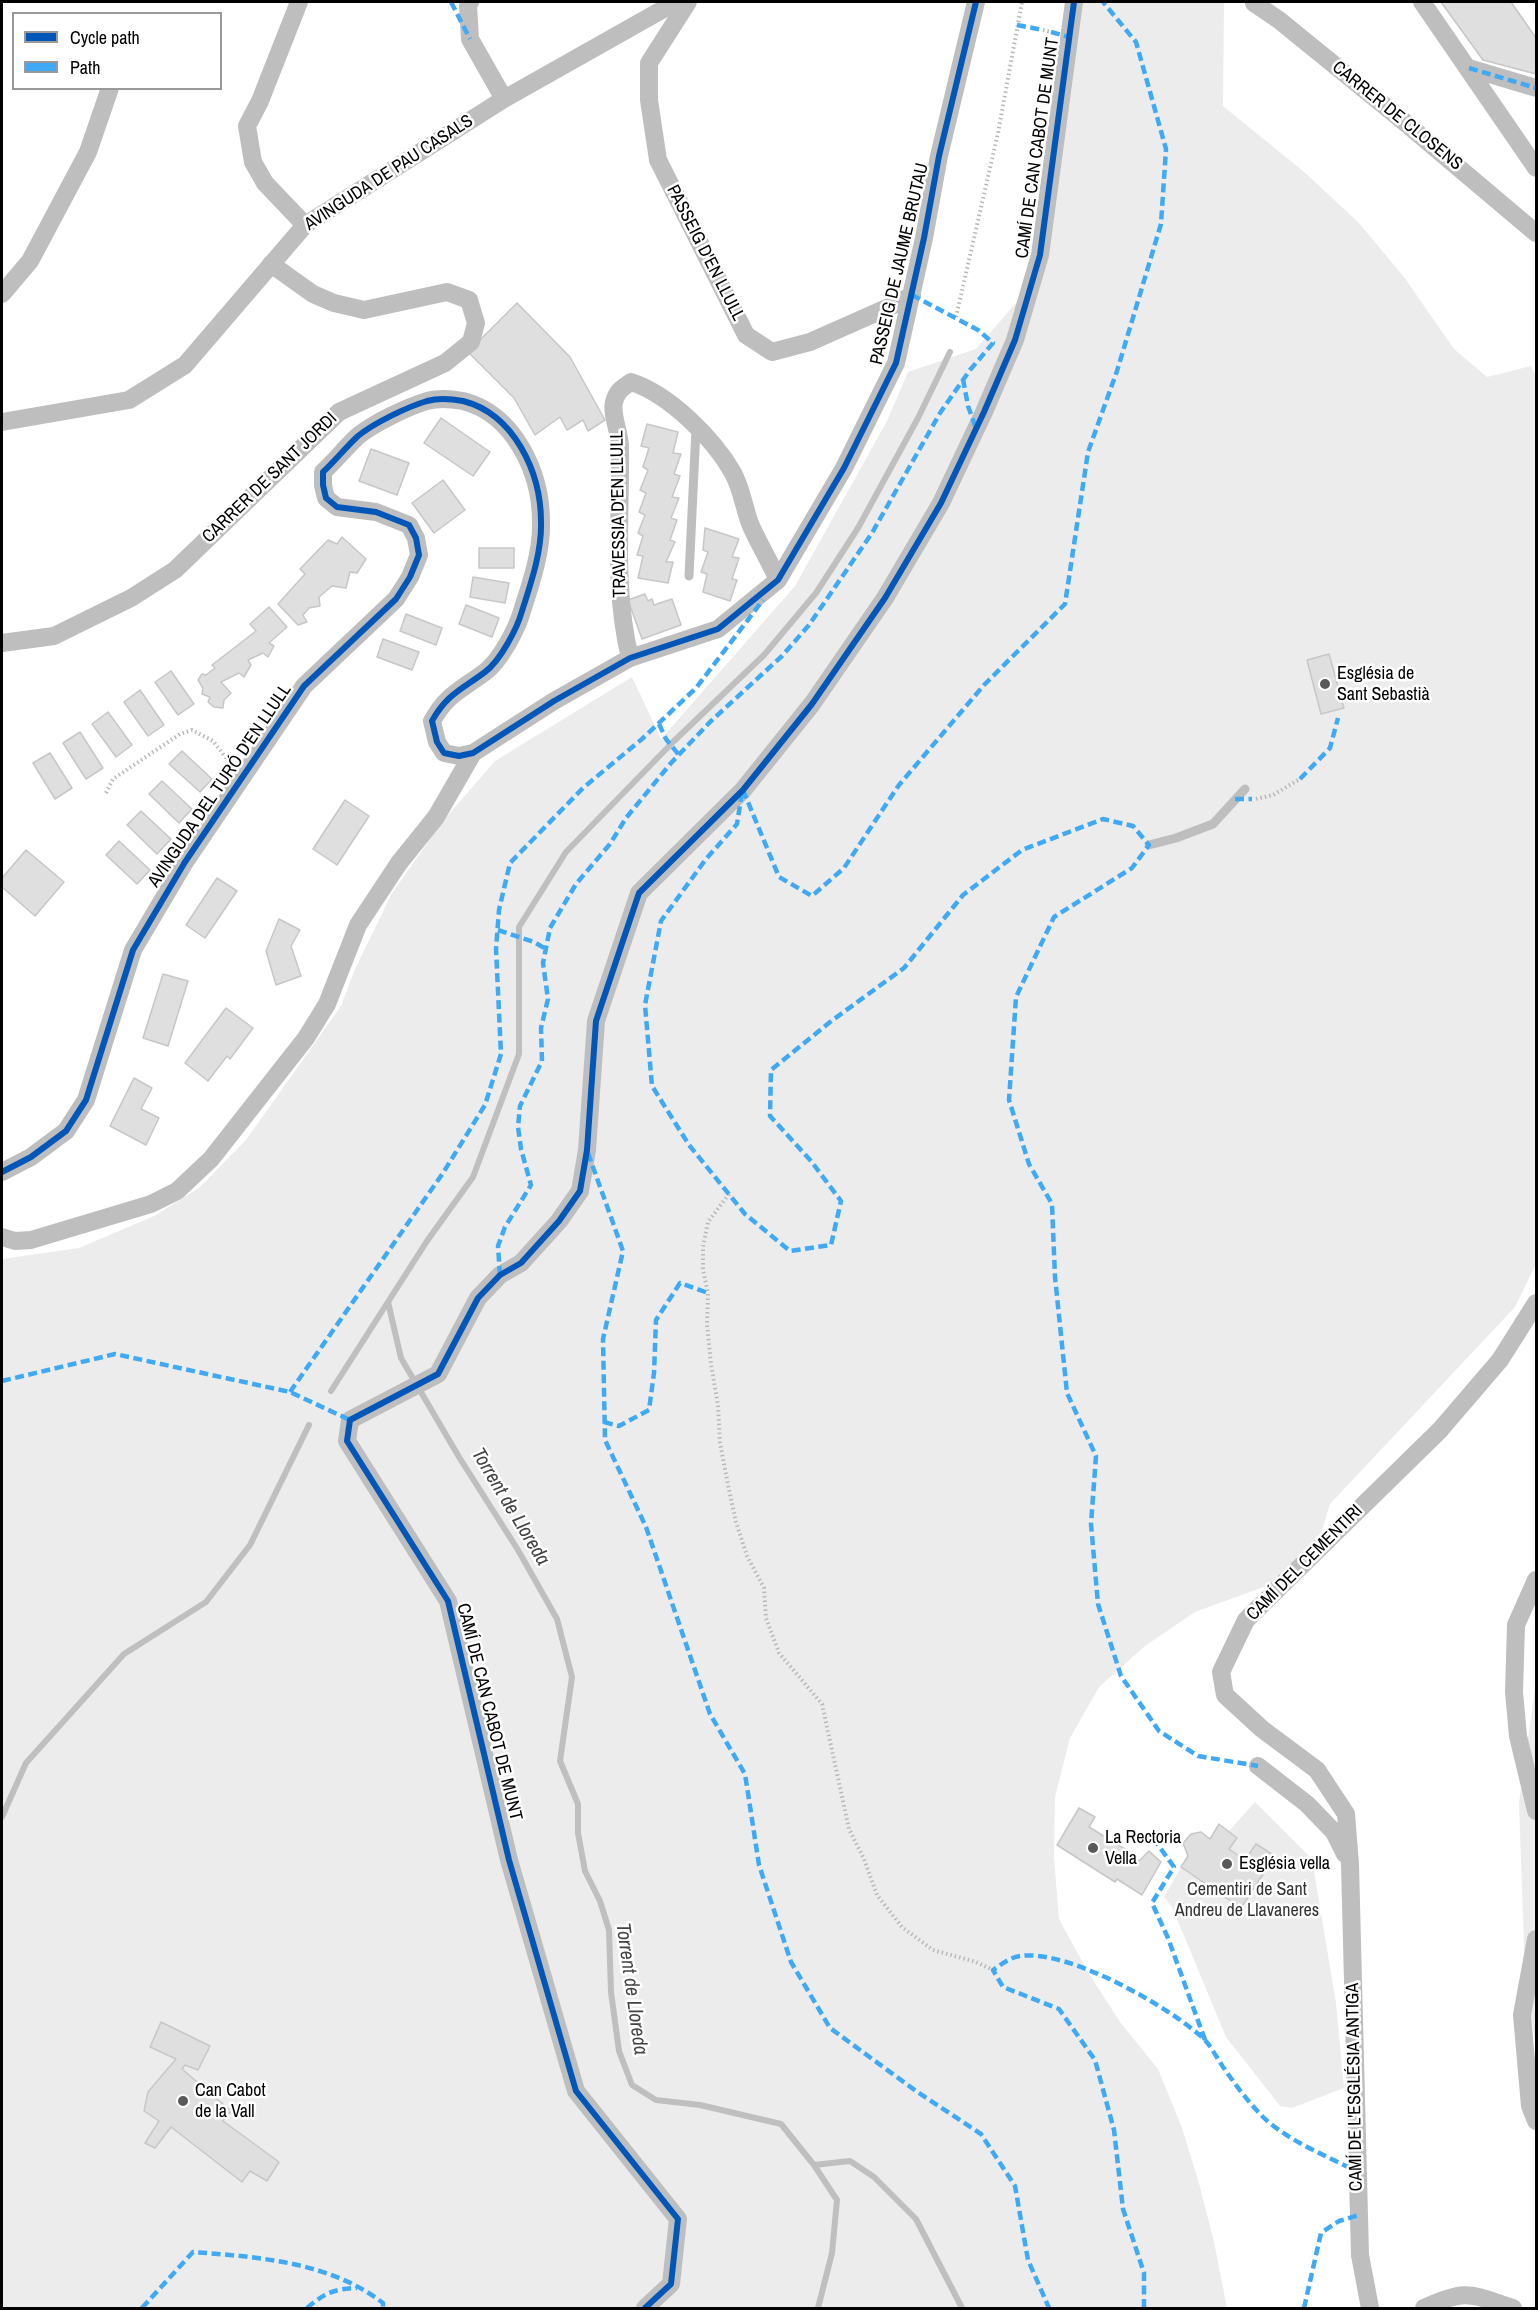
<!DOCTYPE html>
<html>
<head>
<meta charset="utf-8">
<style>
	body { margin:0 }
	#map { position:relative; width:1538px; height:2310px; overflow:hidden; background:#fff; font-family:"Archivo Narrow",sans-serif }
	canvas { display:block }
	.frame { position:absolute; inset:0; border:3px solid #000; pointer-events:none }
	.legend { position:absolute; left:12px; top:12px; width:210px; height:78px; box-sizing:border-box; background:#fff; border:2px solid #999; margin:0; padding:8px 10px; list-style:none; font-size:18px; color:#000 }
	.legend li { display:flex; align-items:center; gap:12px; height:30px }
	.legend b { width:30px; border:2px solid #999 }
</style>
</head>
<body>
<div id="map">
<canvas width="1538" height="2310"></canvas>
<div class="frame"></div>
<ul class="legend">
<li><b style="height:8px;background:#0057b8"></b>Cycle path</li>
<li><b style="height:8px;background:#3fa9f5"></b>Path</li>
</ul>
</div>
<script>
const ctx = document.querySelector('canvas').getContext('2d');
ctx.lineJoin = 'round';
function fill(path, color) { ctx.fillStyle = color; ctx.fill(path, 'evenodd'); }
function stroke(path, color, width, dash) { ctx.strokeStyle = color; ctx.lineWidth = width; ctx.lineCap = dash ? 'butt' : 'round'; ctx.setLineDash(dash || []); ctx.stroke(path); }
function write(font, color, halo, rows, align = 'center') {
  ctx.font = font + ' "Archivo Narrow",sans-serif'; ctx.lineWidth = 5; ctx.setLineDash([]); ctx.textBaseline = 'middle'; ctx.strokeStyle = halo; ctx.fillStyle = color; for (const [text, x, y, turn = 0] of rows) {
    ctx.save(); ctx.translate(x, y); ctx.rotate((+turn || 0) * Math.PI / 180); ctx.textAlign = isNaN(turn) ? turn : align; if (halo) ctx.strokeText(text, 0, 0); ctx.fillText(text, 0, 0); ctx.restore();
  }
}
fill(new Path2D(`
	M1076,2H1224L1223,106L1303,171L1358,222L1404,277L1454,349L1487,377L1531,366L1536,377V1264L1515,1307L1330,1504L1310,1570L1195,1612L1145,1646L1099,1687L1070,1738L1055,1797L1054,1858L1059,1919L1088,1972L1120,2022L1158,2069L1181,2125L1199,2183L1214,2242L1227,2308H2V1259L79,1248L154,1216L199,1188L246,1140L341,1006L355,969L392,893L443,821L495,761L632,677L661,739L795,586L887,421L908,372L976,349L1016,303L1043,249Z
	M1536,1681V2049L1525,1974L1519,1803Z
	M1255,1802L1312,1859L1336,2003L1344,2088L1292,2108L1280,2106L1226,2037L1172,1907L1164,1897L1187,1857L1183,1843L1191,1834L1201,1832L1210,1838L1219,1824L1229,1831Z`), '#ececec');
stroke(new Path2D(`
	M388,1302L401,1358L459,1457L518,1550L557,1619L572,1677L560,1761L578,1804V1833L585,1871L600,1901L609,1930L611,1992L619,2051L632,2085L656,2100L700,2105L781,2124L814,2165L850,2161L874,2177L916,2219L962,2308
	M331,1391L427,1241L473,1177L519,1054V927L566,852L674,741L764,655L816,593L858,528L918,418L950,352
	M2,1817L26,1763L124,1654L206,1602L250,1545L309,1425
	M814,2165L837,2200L832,2253L818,2308`), '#bfbfbf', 6);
const building = new Path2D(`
	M1441,2H1511L1536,38V74L1483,60Z
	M517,303L570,357L605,420L588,431L583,420L567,430L560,417L535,435L514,398L468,352Z
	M441,418L490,452L473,476L424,443Z
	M647,424L678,432L673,453L681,454L674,474L680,476L672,497L679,498L671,518L677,520L670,540L675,542L666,562H673L668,583L638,578L643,556L637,555L643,536L638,533L645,515L639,512L646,493L640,490L648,470L643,467L649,448L641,446Z
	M371,449L409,463L397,495L359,481Z
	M443,480L465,510L434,533L412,503Z
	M705,528L739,539L732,557L739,558L732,579L737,580L730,601L703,592L707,574L701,572L708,552L703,550Z
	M342,537L366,559L357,573L350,572L346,588L332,586L319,597L320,606L309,608L303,615L307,622L298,625L278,604L305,574L300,569L328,540L337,544Z
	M479,548H514V568H479Z
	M473,577L509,583L505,603L470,597Z
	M645,594L648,601L652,599L654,605L672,599L681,625L642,639L628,600Z
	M466,605L499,618L492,637L459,624Z
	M269,607L287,627L269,643L274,646L268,657L263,653L248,660L251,665L244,677L239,673L221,682L231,693L224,700L223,708L214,707L208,702L210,697L202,694L203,688L198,680L202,674L206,675L215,668L212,665L256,631L250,624Z
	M406,614L442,628L436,645L400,631Z
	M383,639L419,652L412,670L377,657Z
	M1329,654L1344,708L1321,714L1307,660Z
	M171,671L194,704L178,715L155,682Z
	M140,690L164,725L148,736L124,702Z
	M108,712L132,745L116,757L92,724Z
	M80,732L103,768L86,779L63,743Z
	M182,751L212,779L200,792L169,764Z
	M50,753L72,788L55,799L33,763Z
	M162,781L192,809L179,823L149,794Z
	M345,800L369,816L337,865L313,849Z
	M141,811L171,839L157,854L127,825Z
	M119,841L150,870L137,884L106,855Z
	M26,850L64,882L35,916L2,887V878Z
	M217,878L237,891L205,938L186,925Z
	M279,919L300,930L291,946L301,976L276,985L266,951Z
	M163,974L188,981L168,1046L143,1038Z
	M226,1008L253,1028L230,1059L227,1056L208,1081L185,1063Z
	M134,1078L152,1088L141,1109L159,1118L146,1145L110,1126Z
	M1079,1808L1095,1817L1089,1827L1133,1854L1139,1861L1149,1851L1161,1862L1142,1895L1117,1879L1115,1882L1057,1845Z
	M1219,1824L1237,1838L1229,1849L1245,1860L1256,1844L1275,1856L1241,1908L1181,1867L1188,1856L1183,1843L1191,1834L1201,1832L1210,1839Z
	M161,2022L210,2046L198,2070L185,2065L182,2069L231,2111L223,2121L279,2162L267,2181L250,2171L242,2182L171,2127L155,2148L145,2143L159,2121L144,2111L148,2092L176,2059L150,2047Z`);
fill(building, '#dfdfdf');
stroke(building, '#c7c7c7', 1.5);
stroke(new Path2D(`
	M1043,30L1051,32
	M956,317L998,133L1022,2
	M106,793L113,779L180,734L192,730L213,741L230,763
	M1256,799L1273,795L1300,779
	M729,1194L708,1222L703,1247V1270L708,1293L707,1324L711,1364L718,1405L720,1443L729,1490L736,1522L747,1556L764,1588L766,1618L779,1653L822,1704L849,1829L864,1859L877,1895L902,1927L933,1950L976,1962L993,1970`), '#b9b9b9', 4, [1.5, 3]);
stroke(new Path2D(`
	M689,576L696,429
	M1149,845L1176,838L1213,824L1245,789`), '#bebebe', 9);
stroke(new Path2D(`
	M299,2L260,101L247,126L253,162L265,183L305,225
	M470,2L468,6L470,39L504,99
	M688,2L649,63V100L658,160L746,335L772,352L810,342L898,303L912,295
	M1422,2L1536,168
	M1254,3L1279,20L1402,120L1536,233
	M1469,68L1536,88
	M2,294L30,261L88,152L110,88
	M2,422L129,400L185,365L305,225L504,99L676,2
	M2,643L54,636L131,598L175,570L339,412L445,363L471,342L476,323L469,300L447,292L364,310L334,303L313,294L271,264
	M630,658C613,589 621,517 620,447C620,433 611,415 614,402C617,391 622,388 631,382C669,394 714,439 733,473C742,489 744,509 751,526C759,544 770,562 778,580
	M2,1172L31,1157L66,1131L86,1100L133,950L185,862L304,686L396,599L410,577L419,555L416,538L409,525L376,512L337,507L326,498L323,485V472C335,461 346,447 358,436C374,423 407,407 427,401C438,398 452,399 463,401C514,414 541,472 541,522C542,551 531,583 522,611C517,629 500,661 485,672C461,690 447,694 432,721L437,742L444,753L459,756L473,753L554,701L630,658L718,629L778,580L844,468L896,363L924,238L939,156L976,2
	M2,1237L15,1241L31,1240L151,1204L177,1191L211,1159L306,1038L327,1004L358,925L399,863L436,817L473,753
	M1536,1580L1516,1625L1514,1692L1518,1736L1536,1811
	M1258,1766L1307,1804L1334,1832L1345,1854
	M1536,1939L1522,2015L1530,2106L1536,2121
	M645,2308L671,2284L678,2219L576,2091L509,1860L448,1601L347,1441L350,1420L438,1374L478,1298L500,1275L521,1263L559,1221L580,1191L587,1150L596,1021L639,893L743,790L812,704L885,598L941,503L984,412L1015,340L1040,255L1074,2
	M1370,2308L1360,2255L1350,1864L1346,1814L1317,1770L1262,1729L1225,1695L1221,1672L1246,1620L1440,1430L1500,1360L1536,1303
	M1424,2308C1467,2288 1470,2294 1513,2308`), '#bebebe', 18);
stroke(new Path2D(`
	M451,2L470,39
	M1017,25L1043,30
	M1051,32L1069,37
	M1469,68L1536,88
	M963,379L968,406L976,428
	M659,724L666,739L679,755
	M1300,779L1330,748L1338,718
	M743,790L779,877L812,896L844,868L899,785L984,685L1065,604L1088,452L1117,371L1161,224L1166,149L1136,42L1103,2
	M742,793L737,824L706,859L661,921L645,1005L652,1086L689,1145L745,1214L790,1251L831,1245L841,1201L811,1161L770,1116L771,1070L830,1022L904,968L963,895L1022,850L1103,819L1133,826L1149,845L1132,868L1054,917L1016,997L1009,1100L1029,1164L1052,1204L1055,1277L1067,1393L1096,1456L1091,1524L1098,1604L1121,1676L1159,1731L1198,1756L1258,1766
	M1235,799H1252
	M498,930L534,942L546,949
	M588,1153L623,1251L603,1339L605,1440L646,1527L710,1714L745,1774L759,1865L791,1962L830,2028L916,2091L981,2134L1015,2186L1028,2260L1049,2308
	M500,1275L498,1246L505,1227L531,1185L521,1149L518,1127L520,1106L542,1061L541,1028L548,999L543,963L550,928L576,884L610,844L626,818L671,763L711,721L782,656L809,625L872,533L940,413L970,370L993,343L978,330L912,295
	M2,1381L115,1354L290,1392L350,1420
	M290,1392L443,1173L485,1105L501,1054L496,949L499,910L510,863L583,788L642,739L696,688L763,600
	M604,1422L619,1426L649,1410L654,1373L656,1320L680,1283L708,1293
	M1153,1838L1174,1867L1152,1903L1168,1938L1205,2040
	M142,2308L193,2252C259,2257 330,2262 383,2303V2308
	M307,2308C325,2293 333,2289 357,2288
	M1144,2308V2273L1123,2209L1114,2130L1095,2060L1059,2009L1003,1987L993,1970C1002,1964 1010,1957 1021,1956C1068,1949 1172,2008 1205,2040C1212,2048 1217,2058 1223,2067C1235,2084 1248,2102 1263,2117C1288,2141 1327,2156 1358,2172
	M1304,2308L1321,2233L1339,2221L1359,2215`), '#3fa9f5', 4.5, [9, 4.5]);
stroke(new Path2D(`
	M2,1172L31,1157L66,1131L86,1100L133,950L185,862L304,686L396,599L410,577L419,555L416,538L409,525L376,512L337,507L326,498L323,485V472C335,461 346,447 358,436C374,423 407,407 427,401C438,398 452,399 463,401C514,414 541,472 541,522C542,551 531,583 522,611C517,629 500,661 485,672C461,690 447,694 432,721L437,742L444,753L459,756L473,753L554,701L630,658L718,629L778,580L844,468L896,363L924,238L939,156L976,2
	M645,2308L671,2284L678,2219L576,2091L509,1860L448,1601L347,1441L350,1420L438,1374L478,1298L500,1275L521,1263L559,1221L580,1191L587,1150L596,1021L639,893L743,790L812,704L885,598L941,503L984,412L1015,340L1040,255L1074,2`), '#0057b8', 6);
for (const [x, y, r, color] of [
	[1325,684,6,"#595959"],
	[1093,1848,6,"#595959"],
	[1227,1864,6,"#595959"],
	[183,2101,6,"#595959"]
]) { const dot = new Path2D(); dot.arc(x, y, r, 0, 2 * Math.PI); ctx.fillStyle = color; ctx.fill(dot); stroke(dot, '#fff', 2); }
write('18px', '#000', '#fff', [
	["CARRER DE CLOSENS",1397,116,39],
	["CAMÍ DE CAN CABOT DE MUNT",1038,148,-82],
	["AVINGUDA DE PAU CASALS",389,173,-33],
	["PASSEIG D'EN LLULL",705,253,63],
	["PASSEIG DE JAUME BRUTAU",900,264,-77],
	["CARRER DE SANT JORDI",270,478,-44],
	["TRAVESSIA D'EN LLULL",619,514,-91],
	["AVINGUDA DEL TURÓ D'EN LLULL",220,786,-56],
	["CAMÍ DEL CEMENTIRI",1305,1563,-45],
	["CAMÍ DE CAN CABOT DE MUNT",489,1712,76],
	["CAMÍ DE L'ESGLÉSIA ANTIGA",1355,2087,-91]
]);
write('18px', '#000', '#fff', [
	["Església de",1337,674],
	["Sant Sebastià",1337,695],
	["La Rectoria",1105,1838],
	["Vella",1105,1859],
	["Església vella",1239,1864],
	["Can Cabot",195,2091],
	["de la Vall",195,2112]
], 'left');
write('18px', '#333', '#fff', [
	["Cementiri de Sant",1247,1890],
	["Andreu de Llavaneres",1247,1911]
]);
write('italic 20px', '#444', '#fff', [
	["Torrent de Lloreda",510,1507,59],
	["Torrent de Lloreda",631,1989,82]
]);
</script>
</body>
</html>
